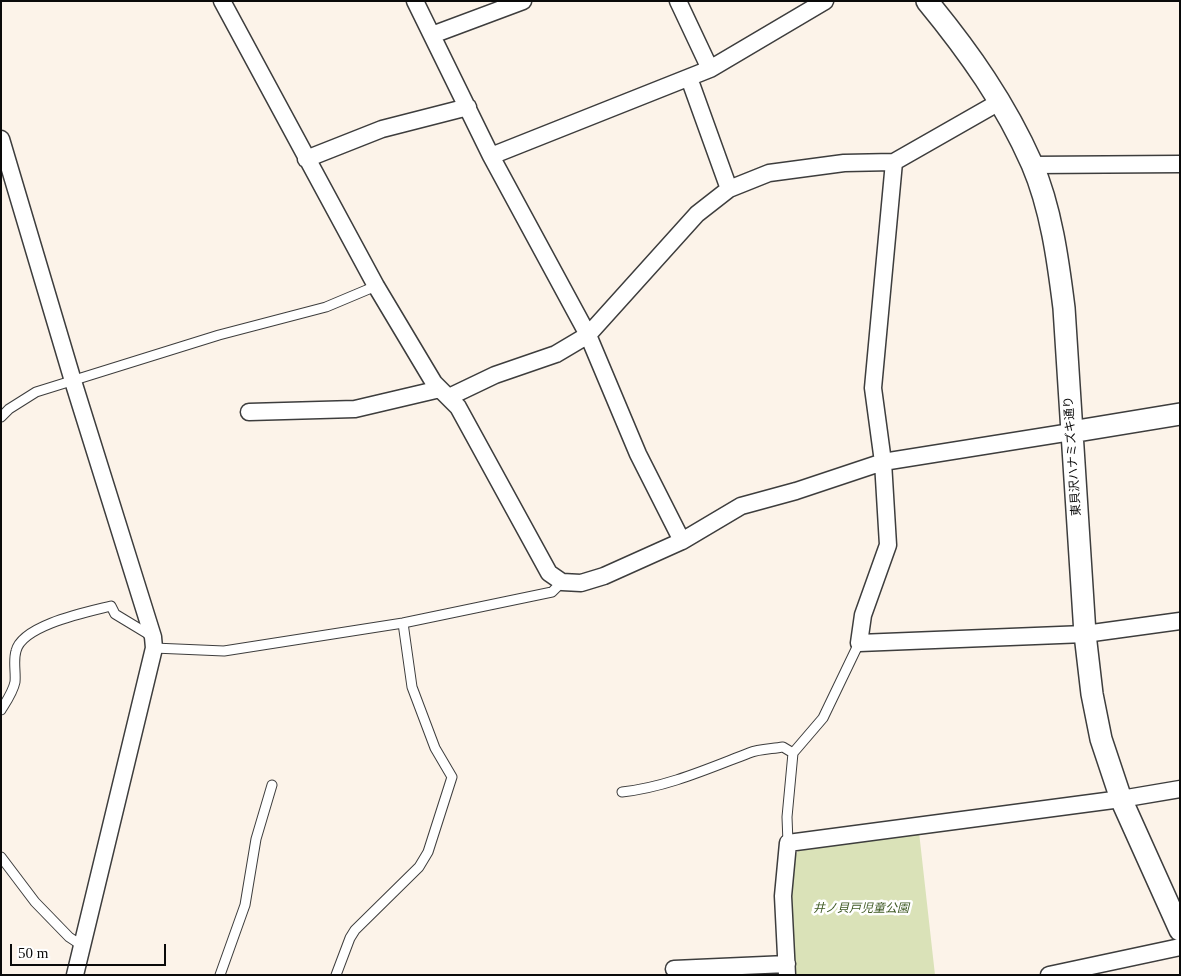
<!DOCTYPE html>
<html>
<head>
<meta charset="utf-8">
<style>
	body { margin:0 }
	#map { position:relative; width:1181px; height:976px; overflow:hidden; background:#fcf3e9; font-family:"Times New Roman",serif }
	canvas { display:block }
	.frame { position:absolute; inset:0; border:2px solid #0a0a0a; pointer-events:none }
	.scale { position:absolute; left:10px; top:944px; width:156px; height:22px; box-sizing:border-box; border:2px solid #0a0a0a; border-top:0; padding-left:6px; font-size:15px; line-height:18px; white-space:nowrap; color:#0a0a0a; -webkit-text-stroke:4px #fff; paint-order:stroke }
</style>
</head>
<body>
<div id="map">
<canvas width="1181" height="976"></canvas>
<div class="frame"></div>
<div class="scale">50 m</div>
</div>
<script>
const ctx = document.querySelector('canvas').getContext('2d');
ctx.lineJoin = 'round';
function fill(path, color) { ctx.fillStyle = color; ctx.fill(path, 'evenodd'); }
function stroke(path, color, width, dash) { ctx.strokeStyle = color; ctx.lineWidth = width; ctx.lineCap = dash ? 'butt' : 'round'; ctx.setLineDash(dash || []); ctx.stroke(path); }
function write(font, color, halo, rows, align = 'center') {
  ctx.font = font + ' "Times New Roman","Noto Sans JP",serif'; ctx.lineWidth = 5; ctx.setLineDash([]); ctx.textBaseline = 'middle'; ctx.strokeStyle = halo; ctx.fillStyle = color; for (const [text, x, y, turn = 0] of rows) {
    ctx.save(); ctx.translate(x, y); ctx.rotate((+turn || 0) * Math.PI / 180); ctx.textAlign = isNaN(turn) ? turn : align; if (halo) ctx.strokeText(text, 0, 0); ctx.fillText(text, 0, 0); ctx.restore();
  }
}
fill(new Path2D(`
	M919,832L935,975H796C794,943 782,877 798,851Z`), '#dae2b8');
const service = new Path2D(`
	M1,417L9,409L36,392L219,335L326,307L376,286
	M154,648L224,651L403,623L552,592L562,582
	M1,710C6,702 13,692 15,682C16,672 13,661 16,651C22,625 87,612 111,606L115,614L153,637
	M622,792C667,787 707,769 749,753C759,749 772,749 783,747L793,753
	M788,843L787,817L793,753L823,718L859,643
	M1,857L35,902L69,937L81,945
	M220,975L245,905L256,839L272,785
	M336,975L350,938L355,930L419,867L428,852L452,777L435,748L412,687L403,623`);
const minor = new Path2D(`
	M222,1L376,286L434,383L458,407L549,573L562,582L581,583L604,576L682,541L741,506L796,491L883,462L1071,432
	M415,1L491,156L588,335L638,454L682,541
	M678,1L710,69
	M432,35L523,1
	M689,78L729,189
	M1,139L73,381L153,637L154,648L75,975
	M491,156L710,69L825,1
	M306,159L382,129L468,107
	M894,162L873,388L883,462L888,545L863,615L859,643L1085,634L1180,621
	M1032,165L1180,164
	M449,397L495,375L556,354L588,335L697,214L729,189L769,173L844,163L894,162L1001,101
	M249,412L355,409L440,389
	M674,969L787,964
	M787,975L783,896L788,843L1121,799L1180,789
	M1049,975L1180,947`);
const tertiary = new Path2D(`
	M927,1C969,52 1005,103 1032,164C1051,208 1058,260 1064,308L1085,634L1092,694L1101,739L1121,799L1180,930
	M1071,432L1180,414`);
stroke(service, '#3d3d3d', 11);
stroke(minor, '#3d3d3d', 19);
stroke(tertiary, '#3d3d3d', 24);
stroke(service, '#fff', 9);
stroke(minor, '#fff', 16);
stroke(tertiary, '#fff', 21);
write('12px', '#0a0a0a', '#fff', [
	["東貝沢ハナミズキ通り",1073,456,-94]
]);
write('italic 12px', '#3e5923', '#fff', [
	["井ノ貝戸児童公園",861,909]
]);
</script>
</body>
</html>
